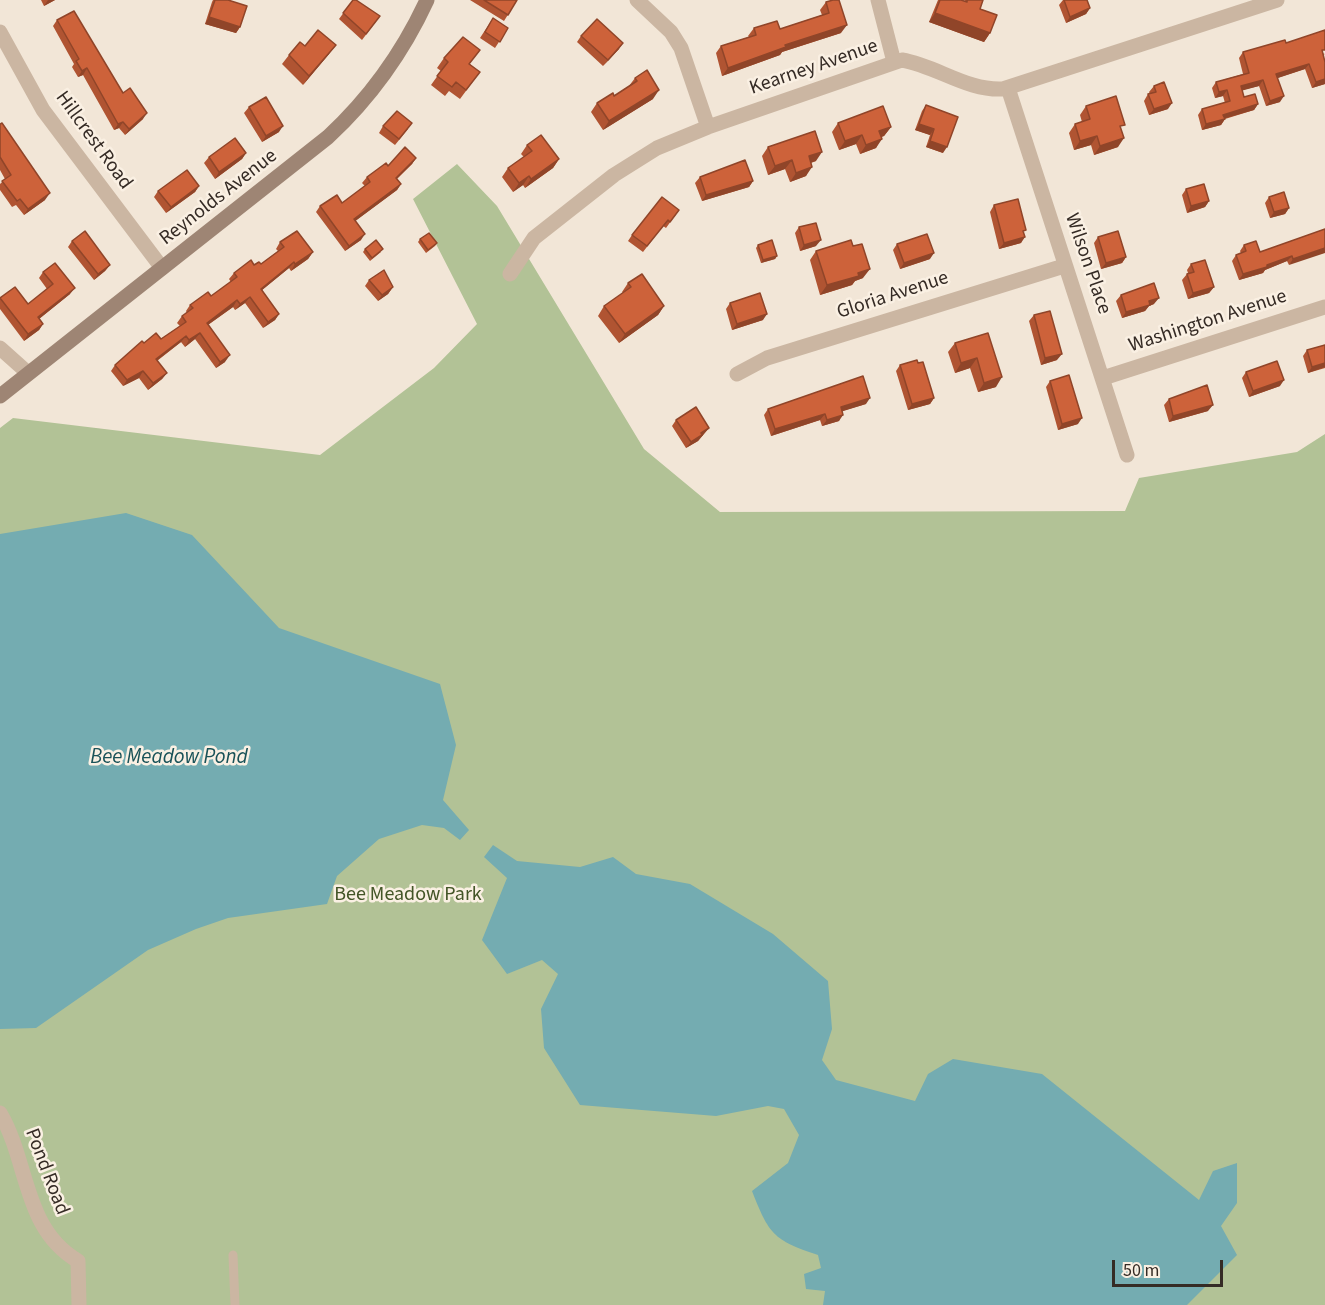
<!DOCTYPE html>
<html>
<head>
<meta charset="utf-8">
<style>
	body { margin:0 }
	#map { position:relative; width:1325px; height:1305px; overflow:hidden; background:#f2e6d7; font-family:"Source Sans 3",sans-serif }
	canvas { display:block }
	.scale { position:absolute; left:1112px; top:1260px; width:111px; height:27px; box-sizing:border-box; border:3px solid #352b25; border-top:0; padding-left:8px; font-size:18px; line-height:21px; white-space:nowrap; color:#352b25; -webkit-text-stroke:4px #faf0e3; paint-order:stroke }
</style>
</head>
<body>
<div id="map">
<canvas width="1325" height="1305"></canvas>
<div class="scale">50 m</div>
</div>
<script>
const ctx = document.querySelector('canvas').getContext('2d');
ctx.lineJoin = 'round';
function fill(path, color) { ctx.fillStyle = color; ctx.fill(path, 'evenodd'); }
function stroke(path, color, width, dash) { ctx.strokeStyle = color; ctx.lineWidth = width; ctx.lineCap = dash ? 'butt' : 'round'; ctx.setLineDash(dash || []); ctx.stroke(path); }
function write(font, color, halo, rows, align = 'center') {
  ctx.font = font + ' "Source Sans 3",sans-serif'; ctx.lineWidth = 5; ctx.setLineDash([]); ctx.textBaseline = 'middle'; ctx.strokeStyle = halo; ctx.fillStyle = color; for (const [text, x, y, turn = 0] of rows) {
    ctx.save(); ctx.translate(x, y); ctx.rotate((+turn || 0) * Math.PI / 180); ctx.textAlign = isNaN(turn) ? turn : align; if (halo) ctx.strokeText(text, 0, 0); ctx.fillText(text, 0, 0); ctx.restore();
  }
}
fill(new Path2D(`
	M457,164L497,206L644,449L720,512L1125,511L1139,478L1297,452L1325,434V1305H0V428L13,418L320,455L434,368L477,324L413,199Z`), '#b2c296');
fill(new Path2D(`
	M126,513L192,535L279,628L440,684L456,745L443,800L469,830L460,840L444,828L422,825L379,839L337,876L327,904L228,918L196,929L148,950L36,1028L0,1029V534Z
	M493,845L517,861L580,867L613,857L636,874L690,884L773,934L828,981L832,1029L822,1060L836,1080L915,1101L928,1074L953,1059L1042,1074L1199,1200L1213,1171L1237,1163V1203L1221,1226L1237,1255L1187,1305H823L825,1291L806,1289L804,1274L821,1268L818,1255C773,1240 769,1234 752,1191L788,1163L799,1135L784,1109L768,1106L716,1116L580,1105L544,1048L541,1009L558,974L542,960L507,974L482,940L507,878L484,857Z`), '#74acb1');
stroke(new Path2D(`
	M233,1255L235,1305`), '#cbb6a2', 9);
stroke(new Path2D(`
	M637,0L671,32L681,48L708,127
	M878,0L894,62
	M0,32L43,110L162,268
	M1008,88L1127,455
	M510,274L534,238L614,175L657,148L708,127L902,60C937,66 967,91 1003,89L1277,0
	M0,348L28,373
	M737,374L767,358L1064,266
	M1103,378L1325,307
	M0,1113C29,1162 23,1229 78,1261L79,1305`), '#cbb6a2', 15);
stroke(new Path2D(`
	M0,396L328,137C370,98 403,52 427,0`), '#9e8574', 15);
fill(new Path2D(`
	M41,0H55L44,6Z
	M213,0H228L240,27L236,33L205,24L212,2Z
	M353,0L380,16L362,40L339,19Z
	M470,0H517L504,21Z
	M938,0H961L964,1L965,0H983L980,9L990,33L984,42L929,22Z
	M1063,0H1087L1090,8L1086,14L1066,23L1059,5Z
	M826,2L841,33L782,52L780,55L722,76L716,53L721,46L749,37L748,36L754,28L780,29L822,15L820,10Z
	M493,18L508,28L495,48L480,38Z
	M57,20L123,93L143,119L125,135L119,128L114,130L83,75L78,77L72,67L74,64L53,26Z
	M581,36L619,49L603,66L577,42Z
	M1286,43L1325,54L1323,55L1325,62V84L1312,88L1305,69L1277,78L1280,102L1266,106L1259,86L1242,90L1244,97L1258,104L1254,110L1225,119L1221,125L1202,130L1198,115L1202,109L1225,103L1223,96L1215,98L1212,88L1216,82L1243,74L1239,58L1243,52Z
	M305,46L329,54L303,85L282,64L289,55Z
	M444,58L470,64L480,72L460,99L449,91L445,96L431,85L441,71L437,68Z
	M635,78L653,99L603,130L591,112L597,103L614,96L629,86Z
	M1154,86L1168,109L1149,115L1144,101L1148,94H1150L1149,92Z
	M926,105L943,153L926,147L930,135L915,130L922,111Z
	M1086,106L1121,130L1118,147L1094,155L1091,145L1074,150L1069,133L1075,124L1082,122L1080,115Z
	M249,107L279,132L262,142L244,113Z
	M838,123L891,127L884,136L881,137L876,148L860,154L856,144L839,150L832,132Z
	M0,124L45,200L24,215L16,205L12,207L0,190V184L5,179L0,170Z
	M383,126L408,129L395,145L379,133Z
	M527,145L559,159L553,168L525,188L523,185L513,192L502,177L508,168L524,157L521,154Z
	M768,147L816,161L811,163L806,176L790,182L785,169L768,175L762,156Z
	M246,153L242,159L215,179L204,163L209,157Z
	M416,158L412,164L397,179L401,184L397,190L355,221L361,240L345,251L316,212L320,206L342,203L365,186L362,183L367,177L388,166Z
	M700,177L753,181L749,187L702,201L695,183Z
	M199,186L195,192L166,213L154,197L158,191Z
	M1186,189L1209,201L1205,207L1187,213L1182,195Z
	M1269,197L1289,208L1285,214L1270,218L1265,203Z
	M994,205L1024,233L1021,243L999,249L990,212Z
	M679,210L666,228L663,226L643,252L628,241L632,235Z
	M799,227L816,246L800,251L795,233Z
	M1325,229L1289,265L1287,261L1265,270L1263,273L1239,280L1232,261L1236,255L1241,253L1240,251L1244,245L1260,252Z
	M1098,237L1126,257L1122,263L1101,269L1094,243Z
	M420,239L437,243L435,246L426,253L418,242Z
	M72,241L110,265L105,271L94,280L68,247Z
	M280,242L313,252L308,259L291,271L289,268L262,290L279,314L275,320L263,328L245,303L235,310L233,307L208,325L225,362L216,368L195,339L185,347L181,342L157,361L167,373L162,379L148,390L139,378L123,386L111,371L115,365L144,343L161,339L180,326L177,323L182,316L187,313L186,311L190,305L211,296L231,282L229,279L234,273L261,264L278,251L276,249Z
	M897,244L930,259L900,269L893,250Z
	M758,245L777,256L775,259L761,263L756,248Z
	M365,249L381,252L370,261L363,252Z
	M816,251L863,278L855,281L852,285L820,295L810,260Z
	M1191,264L1214,287L1209,293L1188,299L1182,280L1187,274L1188,273L1187,270Z
	M43,272L70,294L39,319L43,324L39,330L24,341L0,309V298L15,287L28,304L47,289L39,278Z
	M369,280L393,287L388,294L378,301L365,286Z
	M628,283L664,306L658,315L619,343L598,316L604,306L623,293L622,292Z
	M1121,295L1154,304L1149,306L1145,311L1122,318L1116,301Z
	M730,303L763,320L732,330L726,309Z
	M1034,315L1057,360L1041,365L1029,321Z
	M988,333L996,387L978,392L970,368L955,373L948,352L955,343Z
	M1325,345V368L1308,373L1303,356L1307,350Z
	M900,365L934,398L930,404L908,410L896,371Z
	M1246,372L1280,386L1249,397L1242,378Z
	M1050,381L1078,424L1058,430L1046,387Z
	M1169,399L1208,411L1169,422L1164,405Z
	M866,404L842,411L839,421L822,426L820,420L771,436L764,415L768,409Z
	M676,420L709,428L698,441L686,448L672,426Z`), '#b05432');
fill(new Path2D(`
	M48,0H55L44,6Z
	M1090,8L1086,14L1066,23L1070,17Z
	M935,13L990,33L984,42L929,22Z
	M209,17L240,27L236,33L205,24Z
	M847,25L841,33L782,52L780,55L722,76L728,68L785,45Z
	M623,43L619,49L603,66L608,60Z
	M336,45L329,54L303,85L309,76Z
	M1309,64L1305,69L1272,80L1276,74Z
	M87,68L83,75L78,77L82,71Z
	M1325,79V84L1312,88L1316,82Z
	M1263,80L1259,86L1237,92L1241,86Z
	M659,90L653,99L603,130L609,121Z
	M1227,90L1223,96L1215,98L1219,92Z
	M1284,96L1280,102L1266,106L1270,101Z
	M1172,103L1168,109L1149,115L1154,109Z
	M1258,104L1254,110L1219,120L1223,115Z
	M147,113L143,119L125,135L129,129Z
	M1225,119L1221,125L1202,130L1206,124Z
	M123,122L119,128L114,130L118,124Z
	M919,124L934,129L930,135L915,130Z
	M283,126L279,132L262,142L266,136Z
	M891,127L884,136L873,140L879,131Z
	M862,135L856,144L839,150L845,141Z
	M1097,136L1091,145L1074,150L1080,141Z
	M1124,138L1118,147L1094,155L1100,146Z
	M882,139L876,148L860,154L866,145Z
	M930,141L947,147L943,153L926,147Z
	M822,152L816,161L802,165L809,156Z
	M246,153L242,159L215,179L219,172Z
	M416,158L412,164L392,183L396,178Z
	M559,159L553,168L525,188L531,179Z
	M792,160L785,169L768,175L775,166Z
	M812,167L806,176L790,182L796,173Z
	M529,176L523,185L513,192L519,183Z
	M753,181L749,187L702,201L706,195Z
	M401,184L397,190L350,225L354,219Z
	M199,186L195,192L166,213L171,207Z
	M50,193L45,200L24,215L28,209Z
	M1209,201L1205,207L1187,213L1191,206Z
	M1289,208L1285,214L1270,218L1274,212Z
	M365,234L361,240L345,251L349,246Z
	M1025,237L1021,243L999,249L1004,243Z
	M821,240L816,246L800,251L804,245Z
	M1325,248V253L1289,265L1293,259Z
	M313,252L308,259L291,271L295,264Z
	M934,253L930,259L900,269L904,263Z
	M777,256L775,259L761,263L763,260Z
	M1292,256L1287,261L1265,270L1263,273L1239,280L1243,274Z
	M1126,257L1122,263L1101,269L1106,263Z
	M294,262L289,268L256,295L261,289Z
	M110,265L105,271L94,280L98,274Z
	M870,269L863,278L855,281L852,285L820,295L827,285L858,273Z
	M393,287L388,294L378,301L382,295Z
	M1214,287L1209,293L1188,299L1193,293Z
	M75,288L70,294L34,323L38,317Z
	M250,297L245,303L235,310L240,304Z
	M1159,298L1154,304L1149,306L1145,311L1122,318L1126,312L1149,301Z
	M237,300L233,307L202,329L207,323Z
	M664,306L658,315L619,343L625,334Z
	M279,314L275,320L263,328L268,322Z
	M767,314L763,320L732,330L737,324Z
	M43,324L39,330L24,341L28,334Z
	M200,333L195,339L185,347L189,340Z
	M186,336L181,342L151,365L156,359Z
	M1062,354L1057,360L1041,365L1045,358Z
	M230,355L225,362L216,368L220,362Z
	M977,358L970,368L955,373L961,363Z
	M1325,363V367L1308,373L1312,367Z
	M143,371L139,378L123,386L127,380Z
	M167,373L162,379L148,390L153,383Z
	M1002,377L996,387L978,392L984,383Z
	M1284,380L1280,386L1249,397L1253,391Z
	M870,398L866,404L837,413L841,407Z
	M934,398L930,404L908,410L912,404Z
	M1213,405L1208,411L1169,422L1173,416Z
	M825,414L820,420L771,436L775,429Z
	M843,415L839,421L822,426L827,420Z
	M1082,418L1078,424L1058,430L1062,424Z
	M709,428L698,441L686,448L691,442L701,433Z`), '#904529');
const building = new Path2D(`
	M215,0H228L247,6L240,27L209,17Z
	M353,0H356L380,16L366,34L343,13Z
	M484,0H517L508,15Z
	M833,0H839L847,25L785,45L786,47L728,68L721,46L756,35L754,28L777,21L780,29L829,13L826,2Z
	M940,0H961L967,2V0H983L980,9L997,15L990,33L935,13Z
	M1064,0H1087L1090,8L1070,17Z
	M74,11L123,93L130,88L147,113L129,129L123,122L118,124L87,68L82,71L76,61L79,59L57,20Z
	M493,18L508,28L500,42L485,32Z
	M597,19L623,43L608,60L581,36Z
	M318,30L336,45L309,76L289,55L300,42L305,46Z
	M1325,30V50H1322L1325,62V79L1316,82L1309,64L1276,74L1284,96L1270,101L1263,80L1241,86L1244,97L1255,94L1258,104L1223,115L1225,119L1206,124L1202,109L1230,101L1227,90L1219,92L1216,82L1249,73L1243,52L1285,40L1286,43Z
	M463,37L480,50L469,64L480,72L466,90L456,82L452,87L437,76L448,62L444,58Z
	M647,70L659,90L609,121L597,103L613,93L614,96L637,81L635,78Z
	M1164,82L1172,103L1154,109L1148,94L1156,92L1154,86Z
	M1116,96L1125,125L1120,126L1124,138L1100,146L1097,136L1080,141L1075,124L1090,119L1086,106Z
	M266,97L283,126L266,136L249,107Z
	M926,105L958,117L947,147L930,141L934,129L919,124Z
	M883,106L891,127L879,131L882,139L866,145L862,135L845,141L838,123Z
	M397,111L412,123L399,139L383,126Z
	M2,123L50,193L28,209L20,199L17,201L2,181L11,175L0,157V124Z
	M815,131L822,152L809,156L812,167L796,173L792,160L775,166L768,147Z
	M541,135L559,159L531,179L529,176L519,183L508,168L532,151L527,145Z
	M235,138L246,153L219,172L209,157Z
	M405,147L416,158L396,178L401,184L354,219L365,234L349,246L320,206L337,195L342,203L370,182L367,177L386,163L388,166Z
	M745,160L753,181L706,195L700,177Z
	M187,170L199,186L171,207L158,191Z
	M1204,184L1209,201L1191,206L1186,189Z
	M1284,192L1289,208L1274,212L1269,197Z
	M662,197L679,210L670,222L668,220L647,246L632,235Z
	M1018,199L1026,230L1023,231L1025,237L1004,243L994,205Z
	M816,223L821,240L804,245L799,227Z
	M1325,229V248L1293,259L1292,256L1267,265V267L1243,274L1236,255L1246,251L1244,245L1256,241L1260,252Z
	M85,231L110,265L98,274L72,241Z
	M297,231L313,252L295,264L294,262L261,289L279,314L268,322L250,297L240,304L237,300L207,323L230,355L220,362L200,333L189,340L186,336L156,359L167,373L153,383L143,371L127,380L115,365L142,341L144,343L156,333L161,339L186,322L182,316L193,308L190,305L208,292L211,296L237,277L234,273L251,260L254,265L259,262L261,264L284,247L280,242Z
	M1118,231L1126,257L1106,263L1098,237Z
	M429,233L437,243L428,250L420,239Z
	M927,234L934,253L904,263L897,244Z
	M376,240L383,249L372,258L365,249Z
	M772,240L777,256L763,260L758,245Z
	M851,240L853,246L862,244L870,269L858,273L859,276L827,285L816,251Z
	M1205,260L1214,287L1193,293L1187,274L1194,272L1191,264Z
	M55,263L75,288L38,317L43,324L28,334L0,298L15,287L28,304L53,284L43,272Z
	M384,270L393,287L382,295L369,280Z
	M642,274L664,306L625,334L604,306L631,287L628,283Z
	M1154,283L1159,298L1149,301L1150,305L1126,312L1121,295Z
	M760,293L767,314L737,324L730,303Z
	M1050,311L1062,354L1045,358L1034,315Z
	M988,333L1002,377L984,383L977,358L961,363L955,343Z
	M1325,345V363L1312,367L1307,350Z
	M917,360L918,363L923,362L934,398L912,404L900,365Z
	M1277,361L1284,380L1253,391L1246,372Z
	M1069,375L1082,418L1062,424L1050,381Z
	M863,376L870,398L841,407L843,415L827,420L825,414L775,429L768,409Z
	M1207,385L1213,405L1173,416L1169,399Z
	M696,407L709,428L701,433L702,435L691,442L676,420Z`);
fill(building, '#cd623a');
stroke(building, '#904529', 1.5);
write('20px', '#352b25', '#faf0e3', [
	["Kearney Avenue",814,68,-19],
	["Hillcrest Road",93,141,54],
	["Reynolds Avenue",219,198,-38],
	["Wilson Place",1087,264,71],
	["Gloria Avenue",893,296,-18],
	["Washington Avenue",1208,322,-18],
	["Pond Road",46,1172,69]
]);
write('20px', '#435527', '#faf0e3', [
	["Bee Meadow Park",408,896]
]);
write('italic 21px', '#195258', '#faf0e3', [
	["Bee Meadow Pond",169,758]
]);
</script>
</body>
</html>
